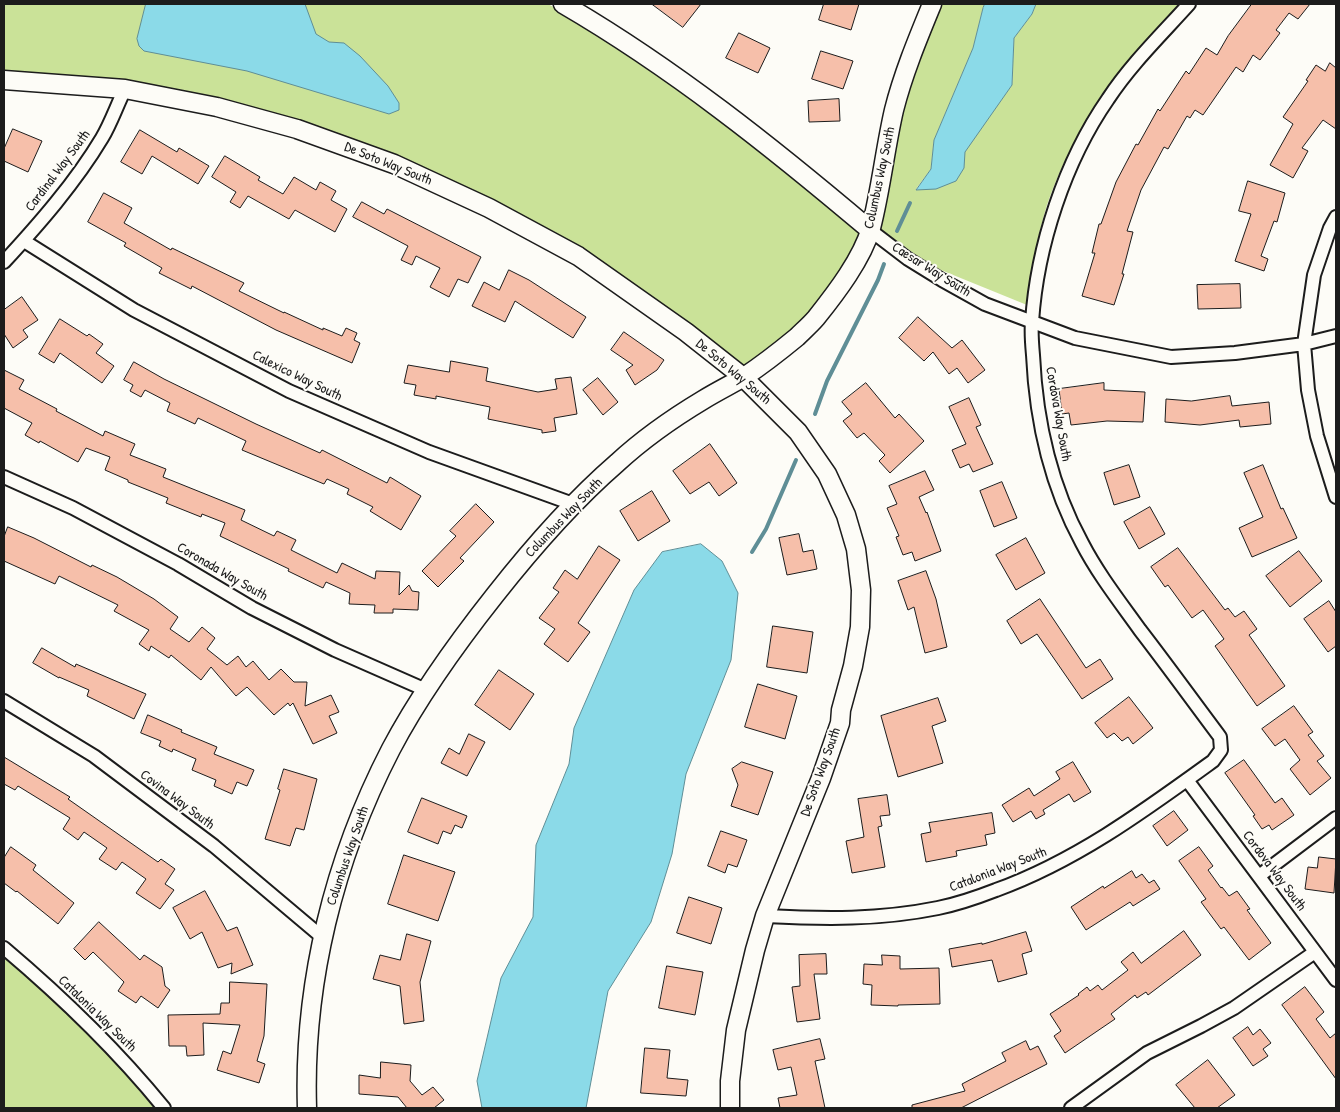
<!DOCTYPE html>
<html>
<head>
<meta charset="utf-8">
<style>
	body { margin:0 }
	#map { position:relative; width:1340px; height:1112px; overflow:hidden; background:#fdfcf7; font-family:"Patrick Hand",sans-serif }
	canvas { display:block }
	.frame { position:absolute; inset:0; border:5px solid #1c1c1c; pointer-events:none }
</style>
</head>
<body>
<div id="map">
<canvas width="1340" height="1112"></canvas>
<div class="frame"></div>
</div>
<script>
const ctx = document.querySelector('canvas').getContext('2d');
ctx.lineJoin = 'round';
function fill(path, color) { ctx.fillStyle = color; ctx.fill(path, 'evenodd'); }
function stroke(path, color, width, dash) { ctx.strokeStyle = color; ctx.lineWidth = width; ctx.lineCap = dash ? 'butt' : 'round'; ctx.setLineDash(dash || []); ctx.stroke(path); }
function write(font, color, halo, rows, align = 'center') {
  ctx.font = font + ' "Patrick Hand",sans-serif'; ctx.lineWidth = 4; ctx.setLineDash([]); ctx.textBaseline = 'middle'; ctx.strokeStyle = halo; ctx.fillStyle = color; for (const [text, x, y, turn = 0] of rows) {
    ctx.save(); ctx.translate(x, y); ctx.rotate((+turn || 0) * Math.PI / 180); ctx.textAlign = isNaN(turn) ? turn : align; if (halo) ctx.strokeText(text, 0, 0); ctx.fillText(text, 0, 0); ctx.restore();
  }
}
fill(new Path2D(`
	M4,4H548L590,28L730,125L862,233C841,279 805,323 764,354C760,357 753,364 748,365C746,366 740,365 737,365L439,175L394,154L239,104L196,95L4,73Z
	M940,4H985L983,8L973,48L934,140L931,169L916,189L964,168V152L1012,85L1014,38L1032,14L1036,4H1180C1154,32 1122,64 1101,96C1079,130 1060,167 1047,205C1037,237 1031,272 1027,305L936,268L913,253L878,227L912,62L937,9L942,6Z
	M4,957C58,1003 109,1052 154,1108H4Z`), '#cae298');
const water = new Path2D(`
	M146,4H305L316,34L329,42L344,43L360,56L388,86L399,103V110L389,114L247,71L144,51L139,46L137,39Z
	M985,4H1036L1032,14L1014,38L1012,85L965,152L964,168L956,181L936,189L916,190L931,169L934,140L973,48L983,8Z
	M701,544L722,561L738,593L731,660L686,774L672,854L651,922L608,991L586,1108H482L477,1081L501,978L533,917L536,845L569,764L574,728L634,590L662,552Z`);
fill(water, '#8bdae8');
stroke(water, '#5f8e96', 1);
stroke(new Path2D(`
	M897,231L910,203
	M815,414L827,381L878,280L884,264
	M752,552L766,529L796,460`), '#5f8e96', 4);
const building = new Path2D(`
	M652,4H701L683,27Z
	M824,4H859L851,30L819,20Z
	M1252,4H1310L1298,19L1289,13L1276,30L1280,33L1260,60L1253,55L1243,72L1236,67L1203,115L1195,110L1190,118L1187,116L1168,149L1164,147L1141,190L1127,231L1133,232L1122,274H1124L1114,305L1082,296L1095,253H1092L1099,224H1101L1116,182L1136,144L1138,145L1158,109L1160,111L1186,71L1189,74L1206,48L1217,55L1228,36Z
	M739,33L770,48L758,73L726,58Z
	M821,51L853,61L843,89L812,79Z
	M1330,63L1336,68V129L1323,120L1302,148L1308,151L1293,178L1270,165L1293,124L1283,117L1308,81L1306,80L1316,65L1325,71Z
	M839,99L840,121L809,122L808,101Z
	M13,129L42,141L28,172L4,161V149Z
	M140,130L177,152L179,148L209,166L198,184L152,156L142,174L121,162Z
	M225,156L260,177L258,180L283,194L294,177L316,190L320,182L336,191L331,200L347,209L335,232L295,210L289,219L248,196L240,208L230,202L236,192L212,177Z
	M1248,181L1285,193L1277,222L1274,221L1261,256L1268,259L1264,271L1235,261L1251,214L1239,211Z
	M104,193L132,208L124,223L171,250L172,248L244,283L239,291L284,313V312L323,330V328L342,336L346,328L357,333L354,340L360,343L352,363L276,330L192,286L191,289L159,273L162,268L124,246L126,243L88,222Z
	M362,202L384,214L387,209L481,257L468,283L458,279L449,297L430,287L440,268L416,256L412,265L401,260L408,246L353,217Z
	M509,270L529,280L586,317L573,338L515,301L505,322L472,306L484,282L499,290Z
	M1240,284L1241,308L1198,309L1197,285Z
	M22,297L38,320L23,330L28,337L13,348L4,334V310Z
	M918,317L952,348L962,340L985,370L968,383L957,368L949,374L933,352L924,361L899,338Z
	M60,319L87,336L89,334L103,344L96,353L114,366L102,383L60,353L54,363L39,354Z
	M624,332L664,360L657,370L635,385L626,370L633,365L611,350Z
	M451,361L488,368L486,381L538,392L557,389L555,379L571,377L577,414L554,418L556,431L542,433V430L488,419L490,407L436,396V399L414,395L416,385L404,383L408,365L449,372Z
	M134,362L164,379L256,424L320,453L322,450L387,483L390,477L421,496L401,530L370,511L373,507L347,494L349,489L327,479L324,484L242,450L246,441L198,418L195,424L167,411L170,403L145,390L141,397L130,391L133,385L124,380Z
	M4,370L24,380L19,389L57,409L56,411L103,436L105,431L135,444L130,455L166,469L163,477L245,510L241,520L274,536L277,531L296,540L291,550L337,573L342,563L375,579L376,571L400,572L399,595L409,585L412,591L419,592L418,610L393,609V613H374L375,605L349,604L350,593L326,582L323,588L288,571L289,569L220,536L225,523L202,514L201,517L166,503L168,498L128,482V480L105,470L110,457L86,448L78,462L40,441L39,443L25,435L32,423L4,408Z
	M598,378L618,402L603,415L583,390Z
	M866,383L895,418L899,414L924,441L890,473L879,461L885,455L864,433L857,438L843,421L852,414L842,402Z
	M1104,383V390L1145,392L1143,422L1107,421L1071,425L1069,413L1062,414L1059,389Z
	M1230,396L1232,406L1269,402L1271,424L1240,427L1239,420L1200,425L1165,422L1166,399L1191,401Z
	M969,398L981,425L976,427L993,464L973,472L969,464L960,468L952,450L966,444L949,407Z
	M710,444L737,483L719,496L709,482L690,494L673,471Z
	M1129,465L1140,497L1114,505L1104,473Z
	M1263,465L1281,509L1283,508L1297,538L1252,557L1239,528L1263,517L1244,473Z
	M925,471L934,490L919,497L926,513L927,512L941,551L915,561L912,552L903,555L896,537L899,536L887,508L897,504L889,486Z
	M1002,482L1017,518L994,527L980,491Z
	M652,491L670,521L638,541L620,511Z
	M476,504L494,522L460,558L464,561L438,587L422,571L456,536L450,531Z
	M1150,507L1165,534L1139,549L1124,522Z
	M8,527L34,538L91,567L92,565L117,577L154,599L178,617L170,629L189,642L202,627L215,638L207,649L227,665L238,656L246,667L253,661L269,680L281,669L294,682H307L305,706L331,695L339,712L329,716L337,733L313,744L293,703L290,706L288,703L274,715L247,687L236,696L211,667L201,680L171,655L169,658L151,646L149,651L139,644L149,630L114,611L118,605L59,576L55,584L4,561V537Z
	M799,534L803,552L813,550L817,569L787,575L779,538Z
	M1026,538L1045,573L1016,590L996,555Z
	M599,546L620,560L578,623L590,632L568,662L544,644L555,629L539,618L559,592L553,588L565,570L577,579Z
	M1178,548L1225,610L1228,608L1235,617L1244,611L1257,629L1249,635L1285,686L1257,706L1215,646L1224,639L1203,610L1192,618L1168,585L1165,587L1151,567Z
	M1299,551L1322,581L1290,607L1266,576Z
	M926,571L936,599L947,647L925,653L914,607L908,610L898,581Z
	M1040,599L1086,668L1100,659L1113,679L1082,699L1037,634L1021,644L1007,621Z
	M1329,601L1336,612V646L1328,652L1304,619Z
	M773,626L813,632L807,673L767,667Z
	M42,648L75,667L76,664L146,694L134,719L87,696L89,690L59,677V678L33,663Z
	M499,670L534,694L510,730L475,705Z
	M758,684L797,696L785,739L745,727Z
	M1129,697L1153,728L1133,744L1128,737L1122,741L1114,733L1107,738L1095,723Z
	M938,698L946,721L932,726L943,763L898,777L881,716Z
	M1294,706L1313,732L1308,735L1324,756L1317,761L1331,778L1310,795L1290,769L1300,760L1285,739L1275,746L1262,729Z
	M148,715L182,730L181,732L217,747L214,754L254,770L247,786L237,782L232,794L214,786L216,780L192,770L196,759L173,749L172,752L159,746L161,741L141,733Z
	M469,734L485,742L467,776L441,763L449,748L459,754Z
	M4,757L70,797L68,799L158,862L161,859L175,869L165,884L174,890L160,909L136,893L146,879L122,862L116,870L99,859L107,848L84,832L78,840L63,829L70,818L18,786L15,790L4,784Z
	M1244,760L1275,803L1282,798L1294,815L1272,830L1269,825L1262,829L1253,816L1255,815L1225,773Z
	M742,762L773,772L758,815L731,806L738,785L732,769Z
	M1073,762L1091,792L1074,802L1069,794L1043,810L1045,814L1036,819L1031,811L1013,822L1002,805L1029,788L1034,796L1060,779L1056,772Z
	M284,769L317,779L304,830L296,828L290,846L265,839L280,790L278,789Z
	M887,795L890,815L880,816L882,826L878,827L885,867L852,873L846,841L864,837L858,799Z
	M422,798L467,816L462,828L455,825L451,834L443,831L438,844L408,832Z
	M1174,811L1188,830L1167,846L1153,826Z
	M992,813L995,833L985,835L987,845L956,851L957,856L926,862L921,834L931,832L929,823Z
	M721,831L747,840L737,867L728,864L725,873L708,866Z
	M11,847L36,865L33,870L74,903L58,924L17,891L16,892L4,883V858Z
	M1199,847L1213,866L1208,870L1221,888L1222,887L1229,896L1237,891L1250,909L1247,910L1271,943L1249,960L1224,927L1221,929L1201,902L1206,899L1179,861Z
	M404,855L455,872L438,921L388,904Z
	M1319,857L1336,859L1334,893L1305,889L1308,867L1317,868Z
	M1132,871L1136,878L1142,874L1149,883L1154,880L1160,889L1133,906L1130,902L1086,930L1071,907L1103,886L1104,888Z
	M205,891L227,931L237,927L253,965L231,974L232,963L218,968L202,932L190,939L173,908Z
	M689,897L722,908L711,944L677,933Z
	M99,922L140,960L144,955L162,967L165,986L170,990L158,1008L141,996L136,1003L118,991L124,982L93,952L85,960L74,949Z
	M1184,931L1201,955L1148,995L1146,992L1137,998L1135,995L1111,1014L1115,1019L1065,1053L1054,1036L1061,1031L1050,1014L1079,995L1078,994L1087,987L1090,991L1098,985L1102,990L1128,970L1121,962L1133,952L1141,963Z
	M1026,932L1032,951L1022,954L1027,974L998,982L992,960L952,967L949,949L982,943V944Z
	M407,934L431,941L420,982L424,1021L404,1024L400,986L373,979L380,955L400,960Z
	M826,954L827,974H814L820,1019L797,1022L792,987L800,986L799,955Z
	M882,955L900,956V969L939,968L940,1004L898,1005V1006L871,1005L872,985L863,984L864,964L882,965Z
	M667,966L703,972L695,1015L659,1008Z
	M230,982L267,984L264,1036L257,1061L265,1064L259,1083L217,1070L223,1051L231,1054L240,1025L203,1023L204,1055L187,1056L186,1046H169L168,1015L220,1014L221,1003H229Z
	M1305,987L1324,1012L1316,1019L1330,1038L1336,1033V1079L1282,1005Z
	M1248,1027L1253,1035L1260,1029L1271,1043L1263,1049L1268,1056L1253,1066L1233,1038Z
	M820,1039L825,1059L815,1061L825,1108H780L778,1098L797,1095L791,1067L778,1070L773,1050Z
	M1026,1041L1030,1050L1038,1046L1047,1064L961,1108H912V1105L965,1091L962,1084L1006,1061L1002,1053Z
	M645,1048L670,1050L667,1078L688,1080L686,1096L641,1093Z
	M1208,1060L1235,1095L1217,1108H1195L1176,1085Z
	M381,1062L411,1065L410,1081L422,1095L433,1087L444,1100L434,1108H407L398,1097L359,1094V1075L380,1078Z`);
fill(building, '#f6bfaa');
stroke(building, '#1c1c1c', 1);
const street = new Path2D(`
	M1336,217L1330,228L1314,275L1304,344L1308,390L1317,436L1336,497
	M870,230L908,259L942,280L985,304L1075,338L1171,357L1235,353L1304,344L1336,336
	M24,241L134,310L289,391L429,452L573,504
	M4,262C39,224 75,183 102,138C111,123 117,105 125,89
	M4,477L73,508L178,564L252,608L335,650L426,690
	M4,701L94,756L214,846L322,937
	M1187,780L1336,980
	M1259,876L1336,818
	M765,916C825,919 879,920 938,908C958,904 978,897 996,890C1076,861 1144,811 1213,761L1221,750L1220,737C1193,701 1167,665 1140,630C1120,602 1098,574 1082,543C1051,486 1036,420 1033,355C1032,344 1031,332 1032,322C1037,246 1065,161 1108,99C1131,64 1162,34 1189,4
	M4,948C62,997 116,1049 164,1108
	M1071,1108L1147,1053L1201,1026L1234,1008L1315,952`);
const secondary = new Path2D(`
	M563,4C673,68 773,148 870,230
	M4,80L125,89L217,107L297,129L394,164L489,208L578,256L686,332L743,377L798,432L827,474L846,515L856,549L861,590L860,627L853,666L841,710L840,723L821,778L765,916L755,950L736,1030L730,1081V1108
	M307,1108C303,984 334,859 391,749C420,694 457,643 495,595C532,548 572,502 617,463C643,439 673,418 703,400C716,392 730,385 744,377C762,365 780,351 797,337C803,331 810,325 816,318C836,293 862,259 871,228C881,189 885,149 894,110C903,74 918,38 932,4`);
stroke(street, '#1c1c1c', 16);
stroke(secondary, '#1c1c1c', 21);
stroke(street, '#fdfcf7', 12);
stroke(secondary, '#fdfcf7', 18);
write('14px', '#1c1c1c', '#fdfcf7', [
	["De Soto Way South",388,164,22],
	["Cardinal Way South",58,171,-53],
	["Columbus Way South",880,178,-78],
	["Caesar Way South",931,270,32],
	["De Soto Way South",733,372,40],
	["Calexico Way South",297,376,26],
	["Cordova Way South",1058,414,80],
	["Columbus Way South",564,518,-46],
	["Coronada Way South",222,572,30],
	["De Soto Way South",821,772,-70],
	["Covina Way South",177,800,37],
	["Columbus Way South",348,856,-71],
	["Catalonia Way South",998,870,-21],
	["Cordova Way South",1274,871,53],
	["Catalonia Way South",97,1014,44]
]);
</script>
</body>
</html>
